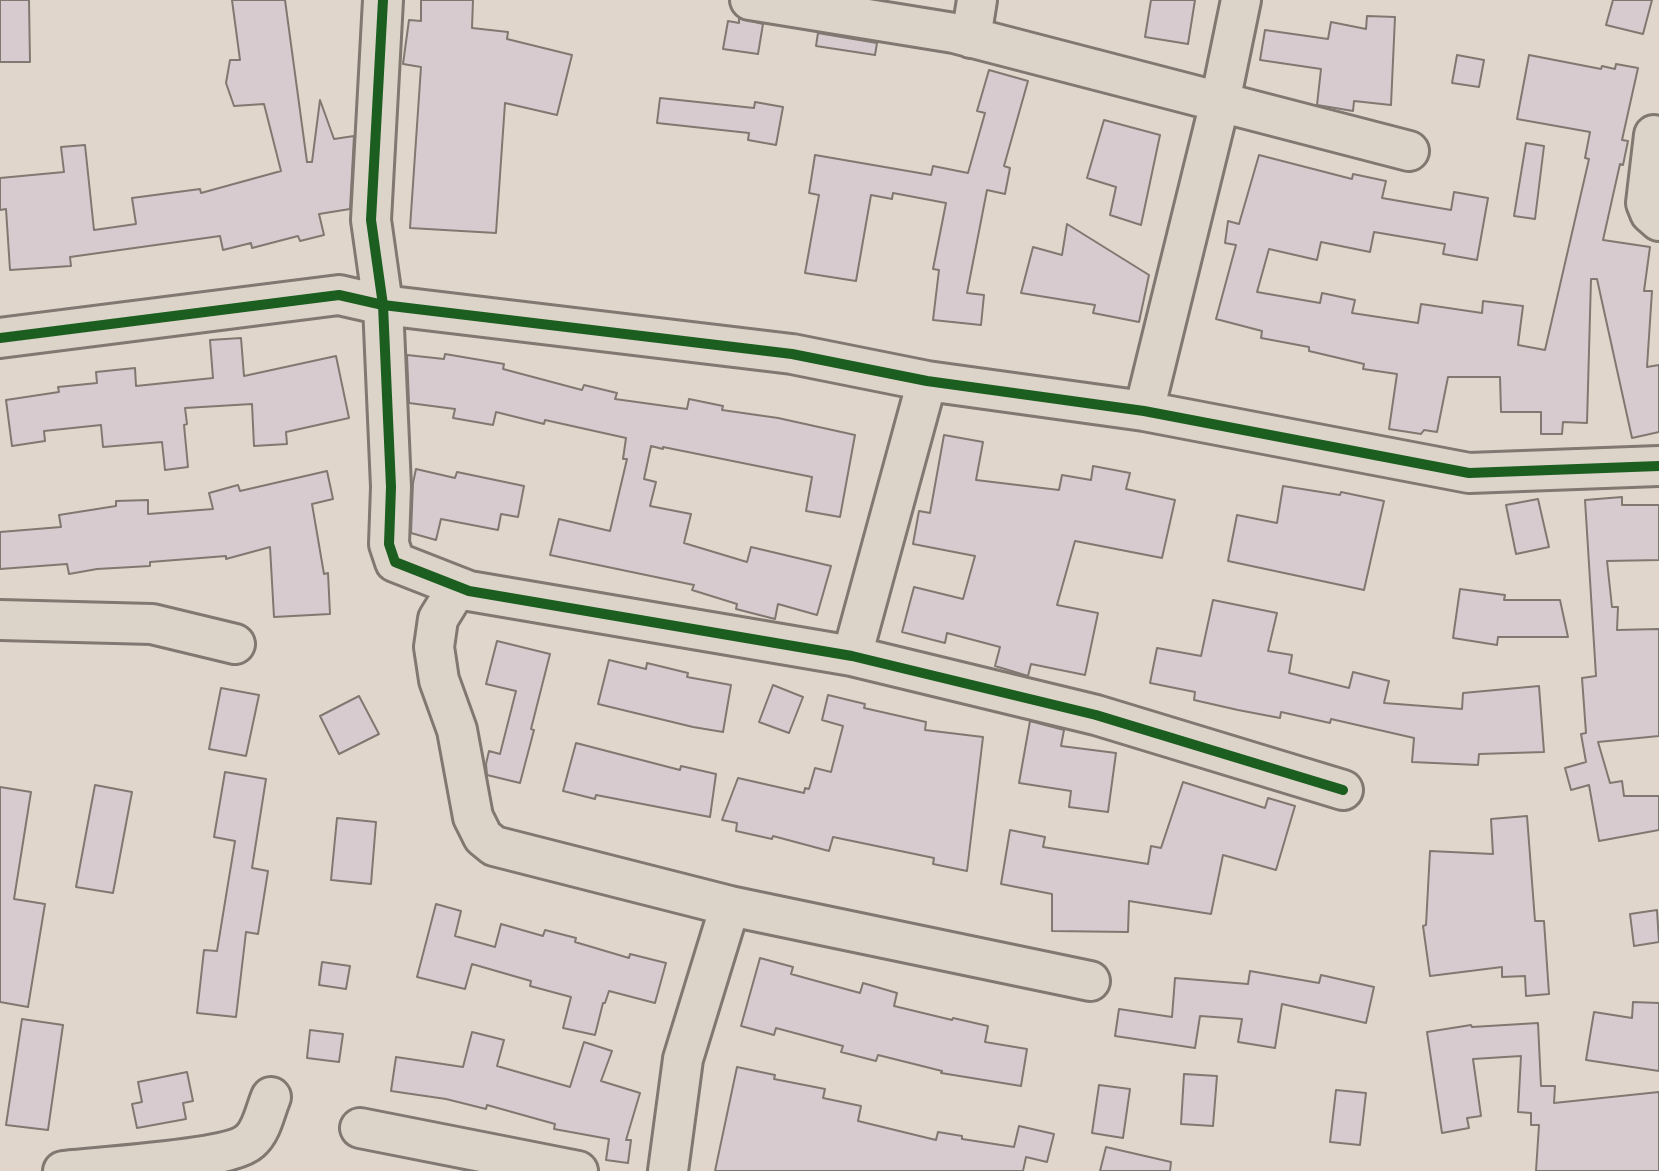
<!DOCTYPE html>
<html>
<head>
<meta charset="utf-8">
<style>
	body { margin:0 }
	canvas { display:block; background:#e1d6cb }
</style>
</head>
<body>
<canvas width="1659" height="1171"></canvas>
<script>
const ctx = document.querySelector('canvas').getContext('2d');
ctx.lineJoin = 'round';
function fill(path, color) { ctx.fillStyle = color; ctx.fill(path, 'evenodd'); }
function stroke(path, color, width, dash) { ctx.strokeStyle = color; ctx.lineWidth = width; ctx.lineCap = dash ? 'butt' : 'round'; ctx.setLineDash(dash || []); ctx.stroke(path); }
const building = new Path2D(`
	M0,0H29L30,62H0Z
	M232,0H285L307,162H312L320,100L334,139L354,136L350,209L319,214L324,235L300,241L298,236L252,248L251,243L223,250L220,236L70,257L71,266L10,270L6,209L0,210V178L64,172L61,147L85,145L94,230L136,224L132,198L200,189L201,193L281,171L264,104L234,106L226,83L230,60H240Z
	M421,0H473L472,28L508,32L507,39L572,55L557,115L505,103L496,233L410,228L421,67L403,64L409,20L421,21Z
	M1151,0H1195L1188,44L1145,37Z
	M1613,0H1652L1643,34L1606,25Z
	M1367,16L1395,17L1391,105L1354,101L1353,111L1317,105L1321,69L1260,60L1265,30L1328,39L1331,22L1366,29Z
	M739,18L763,24L758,54L723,49L728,21L739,23Z
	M818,33L877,43L875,55L816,46Z
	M1457,55L1484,60L1479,87L1452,83Z
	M1529,55L1601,69L1602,66L1615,69L1616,64L1638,68L1622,140L1628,141L1623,165L1620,164L1603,240L1650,247L1644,291H1652L1647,367L1659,365V432L1632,438L1597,279H1591L1587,423L1563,422L1562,434H1541V412H1501L1500,377H1448L1437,432L1424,430L1421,434L1389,429L1397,374L1363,369L1364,364L1309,351V347L1261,338L1262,331L1216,319L1236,245L1225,243L1228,221L1239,224L1259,155L1352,179L1353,174L1386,181L1382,198L1451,210L1454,192L1488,198L1477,260L1443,254L1445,244L1374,232L1370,252L1321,242L1317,260L1269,249L1257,292L1320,303L1322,293L1355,300L1352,313L1418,323L1421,304L1482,313L1483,301L1523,306L1518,345L1545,350L1589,159L1585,158L1590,132L1517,119Z
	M989,70L1028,81L1004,166L1010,168L1005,194L987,190L967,293L984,295L981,325L933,320L939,270L933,269L946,203L893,193L892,199L871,195L856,281L805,273L819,195L809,193L815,155L931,175L933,166L968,173L985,113L977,111Z
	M660,98L754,108L755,102L783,107L776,145L748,140L749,133L657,123Z
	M1104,120L1160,135L1141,225L1110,215L1116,187L1087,178Z
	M1526,143L1544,146L1535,219L1514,216Z
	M1067,224L1149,275L1139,322L1093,313L1095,305L1021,293L1033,247L1062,255Z
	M241,338L244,376L336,356L349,418L286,432L287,444L254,446L252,404L185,408L187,424L184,425L188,467L165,470L162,442L103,447L101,425L44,431L45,441L12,446L6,400L59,392L58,387L97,383L96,372L135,368L136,386L213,378L210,340Z
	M445,354L504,364L503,369L582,390L584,385L617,393L615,399L687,409L689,399L723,406L722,410L778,418L855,435L840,517L806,511L812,477L663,447V449L651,446L644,479L656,482L650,506L691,514L684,543L747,562L751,547L831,566L817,615L778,604L775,619L736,609L737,604L692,590L694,585L550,555L559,519L610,531L627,459H623L626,438L545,420L544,424L496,412L493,425L453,418L455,409L409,403L407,355L444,359Z
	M944,435L983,442L976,480L1059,490L1062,475L1091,480L1093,466L1130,473L1126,489L1175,500L1162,558L1075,541L1057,605L1098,613L1085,675L1031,664L1028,676L995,666L1000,647L947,633L945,643L902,632L914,587L963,599L975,556L913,544L919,511L930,513Z
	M416,469L455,478L457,472L524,486L518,517L501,514L498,530L441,519L436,540L411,533L413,483Z
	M327,471L333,499L312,504L324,574L328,573L330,614L274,617L270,547L226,559V556L150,562V566L97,569L69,574L67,564L0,569V532L61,527L59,515L116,506V501L148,500V514L213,509L209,493L238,485L240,491Z
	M1283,486L1340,495L1341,492L1384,501L1364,590L1228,561L1237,515L1277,523Z
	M1622,497V505H1659V560L1607,561L1612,607H1618L1617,630L1659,629V736L1598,742L1610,783L1622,781L1624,796H1659V830L1599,841L1589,785L1571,790L1565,768L1586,762L1581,734L1586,733L1582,678L1596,676L1585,500Z
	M1538,499L1549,547L1516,554L1506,505Z
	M1460,589L1505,595L1504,600H1560L1568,637H1498L1497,645L1453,638Z
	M1213,600L1277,613L1268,651L1292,655L1289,673L1349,688L1353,672L1389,681L1384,703L1462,709L1463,693L1539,686L1544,752L1479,754L1478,765L1412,762L1414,738L1331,719L1330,723L1281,712L1280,718L1238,710L1194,700L1195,692L1150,683L1157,648L1201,656Z
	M497,641L550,654L531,729L534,730L520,783L487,775L486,764L489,751L500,754L516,691L486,684Z
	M609,660L646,669L647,663L688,673L687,677L731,685L723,732L693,727L598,704Z
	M773,685L803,697L789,733L759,722Z
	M221,688L259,695L246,756L209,749Z
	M828,695L865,704L864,708L926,722L925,730L983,737L967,871L933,864L934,858L833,837L829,851L773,836L772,839L736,831L737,823L722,820L738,778L804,793L805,788L809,789L815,768L831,772L843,726L822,720Z
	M359,696L379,734L339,754L320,716Z
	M1030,721L1064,730L1061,746L1116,753L1108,812L1069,807L1071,791L1019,783Z
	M576,743L680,770L681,766L716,774L710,817L596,795L595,799L563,791Z
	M225,772L266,779L252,868L268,871L258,934L246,932L236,1017L197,1013L204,950L217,951L235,841L214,837Z
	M1183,782L1265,808L1268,798L1295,806L1276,870L1223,855L1211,914L1129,901L1128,932L1052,931V894L1001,884L1010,830L1045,837L1043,847L1148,864L1151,846L1161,848Z
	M95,785L132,792L113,893L76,887Z
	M0,787L31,792L14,899L45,904L28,1007L0,1002Z
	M1527,816L1535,921H1544L1549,994L1526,996L1525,976L1502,977V967L1430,976L1423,926L1426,925L1430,851L1493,854L1491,819Z
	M337,818L376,822L371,884L331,880Z
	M436,904L461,911L455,936L495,947L501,924L543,936L545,930L576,938L575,942L629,958L630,954L666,963L655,1003L609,991L605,1003H603L595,1035L563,1028L571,997L530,986L531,981L472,964L465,989L417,977Z
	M1657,910L1659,942L1634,946L1630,914Z
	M760,958L793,967L791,974L860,993L863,983L897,993L894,1006L952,1020L953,1018L988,1026L985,1042L1027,1049L1021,1086L941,1073L942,1071L878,1055L876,1061L841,1052L843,1046L776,1028L774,1035L741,1026Z
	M322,962L350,966L346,989L319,985Z
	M1250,971L1319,983L1321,975L1374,987L1366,1023L1282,1004L1275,1048L1238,1042L1242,1019L1200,1016L1195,1048L1115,1036L1119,1009L1172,1017L1175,978L1248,984Z
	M1633,1002L1659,1003V1071L1586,1060L1594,1012L1632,1018Z
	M22,1019L63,1025L48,1130L6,1125Z
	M1538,1023L1541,1086H1555L1554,1103L1659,1092V1171H1536L1539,1125H1531V1113L1518,1112L1521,1056L1473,1059L1481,1116L1467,1118L1469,1128L1442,1133L1427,1032L1471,1025L1472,1027Z
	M310,1030L343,1034L339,1062L307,1058Z
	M472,1032L504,1040L497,1066L570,1087L584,1042L612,1051L601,1081L640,1093L626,1140H631L628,1163L606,1160L609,1139L554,1129L555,1124L487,1105L486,1109L446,1099L391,1091L396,1057L463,1067Z
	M737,1067L775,1075L774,1079L825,1089L823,1098L861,1106L858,1121L936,1140L938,1132L962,1136V1139L1014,1147L1019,1126L1054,1134L1047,1162L1026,1157L1023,1171H715Z
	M187,1072L193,1101L183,1103L186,1119L137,1128L132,1104L142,1102L138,1082Z
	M1184,1074L1217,1076L1213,1126L1181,1124Z
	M1099,1085L1130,1089L1123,1138L1092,1133Z
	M1336,1090L1366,1093L1360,1145L1330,1142Z
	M1106,1147L1171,1162L1170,1171H1100Z`);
fill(building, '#d7cbcf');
stroke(building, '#817871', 2);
const minor = new Path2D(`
	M383,0L371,220L383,305L391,487L389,544L395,562L469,591L852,656L1096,715L1343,790
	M750,0L954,33L1409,151
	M971,38L977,0
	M1654,135L1646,203L1650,213L1659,221
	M0,338L339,295L383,305L792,354L927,381L1144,411L1469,473L1659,466
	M1144,411L1220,102L1241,0
	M457,588L438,619L434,647L439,680L457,730L473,817L483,837L494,846L730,906L1090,981
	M0,620L152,624L235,644
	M852,656L927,381
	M360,1128L578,1171
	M63,1171C97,1167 230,1160 250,1141C262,1131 265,1111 271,1097
	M668,1171L683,1059L730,906`);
stroke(minor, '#817871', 44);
stroke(minor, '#dcd4c8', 38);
stroke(new Path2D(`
	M383,0L371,220L383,305L391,487L389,544L395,562L469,591L852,656L1096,715L1343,790
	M0,338L339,295L383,305L792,354L927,381L1144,411L1469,473L1659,466`), '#1b5e20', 10);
</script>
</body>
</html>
